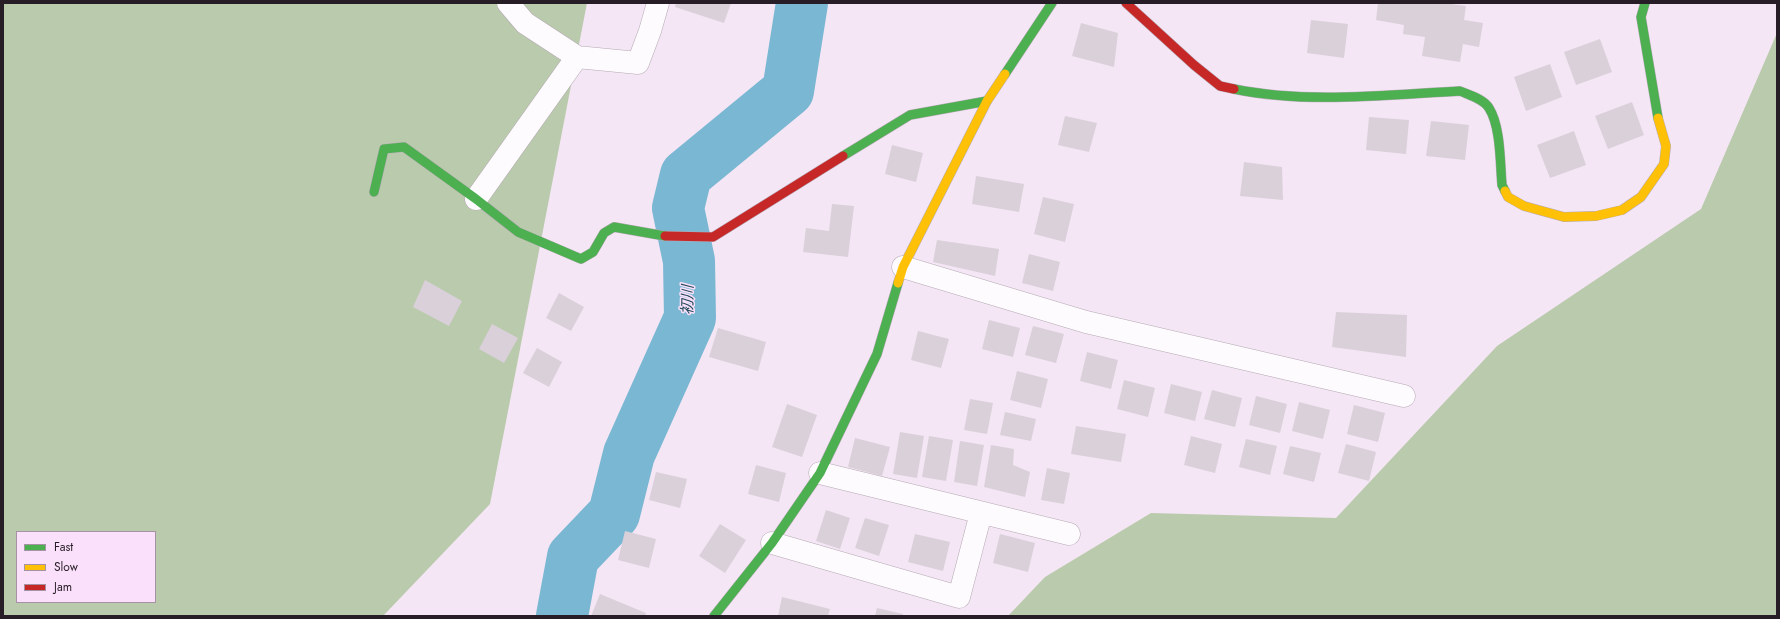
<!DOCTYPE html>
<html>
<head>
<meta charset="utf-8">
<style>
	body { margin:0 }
	#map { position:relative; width:1780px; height:619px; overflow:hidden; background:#f4e6f4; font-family:Jost,sans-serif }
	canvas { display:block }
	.frame { position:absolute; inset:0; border:4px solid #261d26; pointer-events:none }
	.legend { position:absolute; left:16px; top:531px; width:140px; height:72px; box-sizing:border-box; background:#fae0fa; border:1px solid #a592a5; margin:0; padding:5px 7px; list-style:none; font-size:12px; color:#261d26 }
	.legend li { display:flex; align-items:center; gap:8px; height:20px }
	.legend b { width:20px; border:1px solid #a592a5 }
</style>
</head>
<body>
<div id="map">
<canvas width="1780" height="619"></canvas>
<div class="frame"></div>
<ul class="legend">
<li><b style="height:5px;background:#4caf50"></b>Fast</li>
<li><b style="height:5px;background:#ffc107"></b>Slow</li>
<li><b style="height:5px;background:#c62828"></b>Jam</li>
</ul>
</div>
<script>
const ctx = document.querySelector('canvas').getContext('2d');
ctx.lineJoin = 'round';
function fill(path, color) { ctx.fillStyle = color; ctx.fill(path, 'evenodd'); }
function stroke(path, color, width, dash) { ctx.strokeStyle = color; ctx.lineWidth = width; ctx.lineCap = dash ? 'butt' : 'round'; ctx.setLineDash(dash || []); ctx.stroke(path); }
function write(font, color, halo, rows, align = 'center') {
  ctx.font = font + ' Jost,"Noto Sans JP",sans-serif'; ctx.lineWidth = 3; ctx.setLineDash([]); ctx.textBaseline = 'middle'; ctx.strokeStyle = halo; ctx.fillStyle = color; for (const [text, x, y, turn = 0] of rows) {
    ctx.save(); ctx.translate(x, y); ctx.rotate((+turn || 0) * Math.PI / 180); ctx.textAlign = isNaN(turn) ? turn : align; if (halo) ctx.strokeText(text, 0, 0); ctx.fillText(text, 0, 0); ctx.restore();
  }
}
fill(new Path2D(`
	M3,3H587L490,504L383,616H3ZM17,532H155V602H17Z
	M1777,33V616H1008L1045,577L1151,513L1336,518L1497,346L1701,209Z`), '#bacaac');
stroke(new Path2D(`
	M562,616L573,557L614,514L629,454L690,318L689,261L678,208L686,175L788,91L802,3`), '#7ab7d3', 52);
fill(new Path2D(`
	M676,3H731L724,23L675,7Z
	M1378,3H1444L1466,6L1464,20L1483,23L1479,47L1463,44L1460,62L1422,56L1425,37L1403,34L1404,25L1376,20Z
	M1311,20L1348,24L1344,58L1307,53Z
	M1081,23L1118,33L1114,67L1072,56Z
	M1600,39L1612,72L1576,85L1564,52Z
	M1550,64L1562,97L1526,111L1514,77Z
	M1632,102L1644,135L1608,149L1595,116Z
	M1065,116L1097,123L1089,152L1058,145Z
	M1369,117L1409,120L1406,154L1366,150Z
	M1431,121L1469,125L1465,160L1426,156Z
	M1574,131L1586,165L1550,178L1537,145Z
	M892,145L923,153L916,182L885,174Z
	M1244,162L1282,167L1283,200L1240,196Z
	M976,176L1024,184L1019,212L972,204Z
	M1043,197L1074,204L1065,242L1034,234Z
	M832,204L854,206L848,257L803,252L806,228L829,231Z
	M937,240L999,249L995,276L933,262Z
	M1029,254L1060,262L1053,291L1022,283Z
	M425,280L462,301L449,326L413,307Z
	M559,293L584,307L571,331L546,318Z
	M1336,312L1407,315L1406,357L1332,347Z
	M989,320L1020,328L1013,357L982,349Z
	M492,324L518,338L504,363L479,349Z
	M1033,326L1064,334L1056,363L1025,355Z
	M718,328L766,342L758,371L709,357Z
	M918,331L949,339L941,368L911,360Z
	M537,348L562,362L549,387L523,373Z
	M1087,352L1118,360L1111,389L1080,381Z
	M1017,371L1048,379L1041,408L1010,400Z
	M1124,380L1155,388L1148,417L1117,409Z
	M1171,384L1202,392L1195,421L1164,413Z
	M1212,390L1242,398L1235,427L1204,419Z
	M1256,396L1287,404L1280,433L1249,425Z
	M970,399L993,403L987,434L964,430Z
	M1299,402L1330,410L1323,439L1292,431Z
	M787,404L817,415L802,457L772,447Z
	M1354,405L1385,413L1378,442L1347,434Z
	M1005,412L1036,419L1031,441L1000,435Z
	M1076,426L1126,434L1121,462L1071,454Z
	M900,432L924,436L917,478L893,474Z
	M929,436L953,440L946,481L922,477Z
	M1191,436L1222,444L1215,473L1184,465Z
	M855,438L890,447L882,476L848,467Z
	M1246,439L1277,446L1270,475L1239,467Z
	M960,441L984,445L977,486L954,482Z
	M1346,444L1376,452L1369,481L1338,473Z
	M991,445L1014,449L1013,465L1030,472L1025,497L984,487Z
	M1290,446L1321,453L1314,482L1283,474Z
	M756,465L786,473L779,502L748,494Z
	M1047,468L1070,473L1064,504L1041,500Z
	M656,472L687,479L680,508L649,500Z
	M826,510L850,518L840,549L816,541Z
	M865,518L889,525L879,556L855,548Z
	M720,524L746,540L725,573L699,556Z
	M625,531L656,539L649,568L618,560Z
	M915,534L950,542L943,571L908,562Z
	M1000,534L1035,543L1028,572L993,563Z
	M600,594L646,613L645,616H591Z
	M782,597L830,609L828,616H778Z
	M877,608L903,614V616H875Z`), '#dad0da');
const street = new Path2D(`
	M508,3L525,23L577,57
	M476,199L577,57L638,63L650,31L658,3
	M903,267L1086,322L1404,396
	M820,473L1069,534
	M772,543L959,597L981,513`);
const fast = new Path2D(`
	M1645,3L1641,17L1658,118
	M1005,74L1052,3
	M1234,89C1307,104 1385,95 1460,91C1469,95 1484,99 1489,108C1501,127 1500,163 1502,185L1505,191
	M843,156L910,115L987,101
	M374,192L384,149L404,147L476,199L518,232L581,259L593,252L604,233L614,227L665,236
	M714,616L772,543L820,473L877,354L898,283`);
const slow = new Path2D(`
	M1505,191L1508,197L1524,206L1564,217L1596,216L1622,210L1641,197L1664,164L1666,146L1658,118
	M898,283L903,267L987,101L1005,74`);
const jam = new Path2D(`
	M1126,3L1194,65L1220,86L1234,89
	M665,236L713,237L843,156`);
stroke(street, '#b5aab5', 23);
stroke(fast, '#b5aab5', 10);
stroke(slow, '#b5aab5', 10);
stroke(jam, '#b5aab5', 10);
stroke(street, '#fdfbfd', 22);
stroke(fast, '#4caf50', 9);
stroke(slow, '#ffc107', 9);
stroke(jam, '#c62828', 9);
write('italic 15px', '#204958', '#fae0fa', [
	["初川",689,300,-89]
]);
</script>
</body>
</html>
